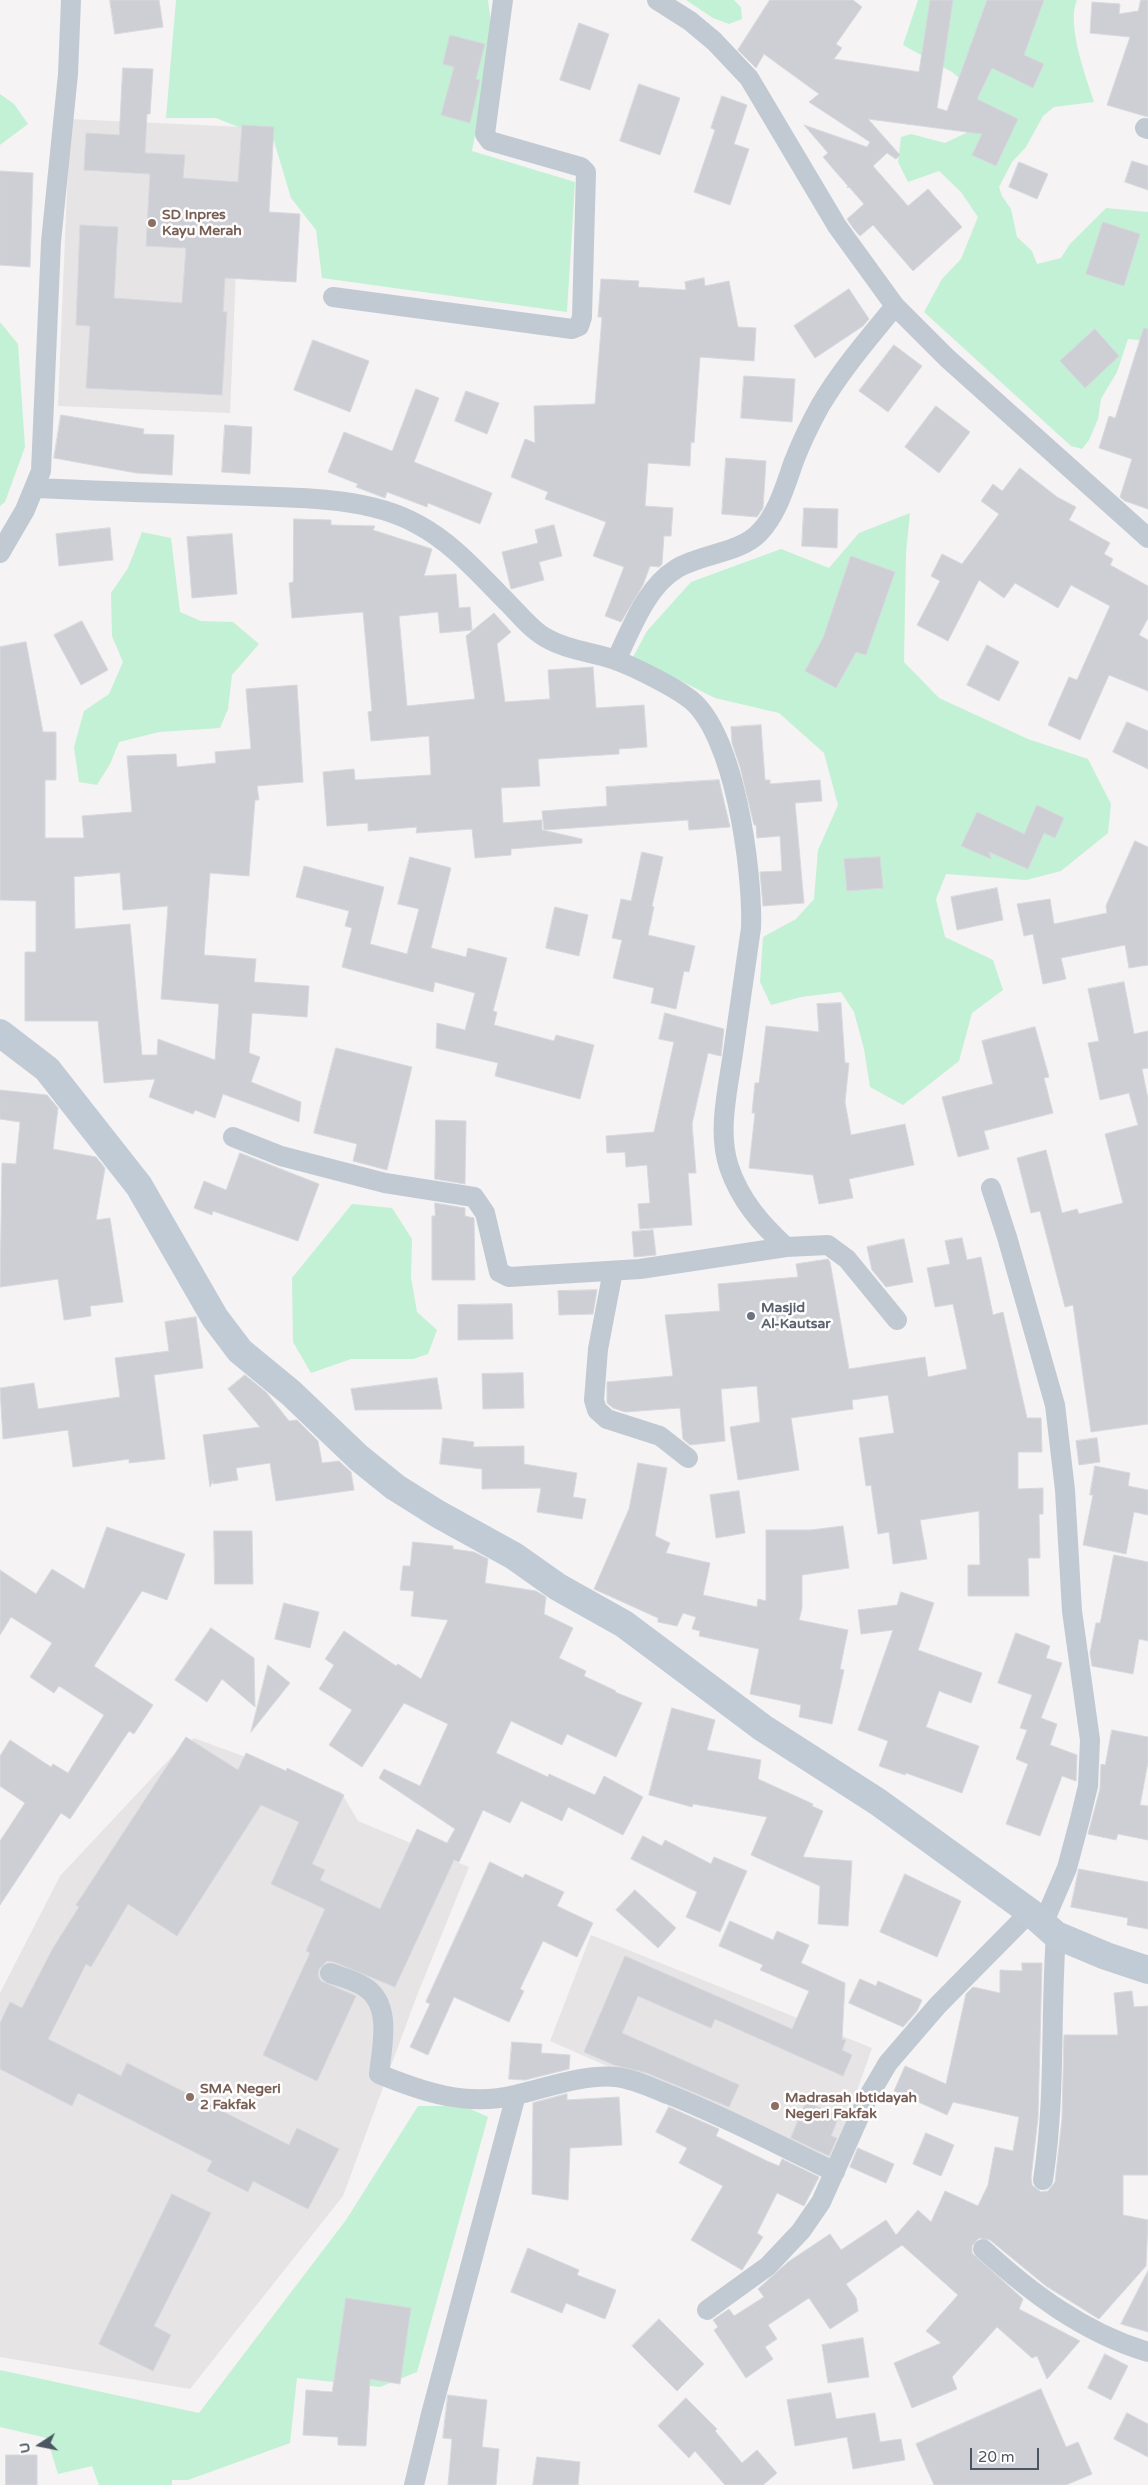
<!DOCTYPE html>
<html>
<head>
<meta charset="utf-8">
<style>
	body { margin:0 }
	#map { position:relative; width:1148px; height:2485px; overflow:hidden; background:#f5f3f3; font-family:"Varela Round",sans-serif }
	canvas { display:block }
	.north { position:absolute; left:15px; top:2420px; width:50px; height:50px; -webkit-text-stroke:4px #fff; paint-order:stroke; rotate:259deg; font-size:14px; font-weight:700; line-height:20px; text-align:center; color:#4a5661 }
	.north::after { content:''; display:block; margin:auto; width:18px; height:22px; background:#4a5661; clip-path:polygon(50% 0,100% 100%,50% 72%,0 100%) }
	.scale { position:absolute; left:970px; top:2448px; width:69px; height:22px; box-sizing:border-box; border:2px solid #4a5661; border-top:0; padding-left:6px; font-size:15px; line-height:18px; white-space:nowrap; color:#4a5661; -webkit-text-stroke:4px #fff; paint-order:stroke }
</style>
</head>
<body>
<div id="map">
<canvas width="1148" height="2485"></canvas>
<div class="north">U</div>
<div class="scale">20 m</div>
</div>
<script>
const ctx = document.querySelector('canvas').getContext('2d');
ctx.lineJoin = 'round';
function fill(path, color) { ctx.fillStyle = color; ctx.fill(path, 'evenodd'); }
function stroke(path, color, width, dash) { ctx.strokeStyle = color; ctx.lineWidth = width; ctx.lineCap = dash ? 'butt' : 'round'; ctx.setLineDash(dash || []); ctx.stroke(path); }
function write(font, color, halo, rows, align = 'center') {
  ctx.font = font + ' "Varela Round",sans-serif'; ctx.lineWidth = 5; ctx.setLineDash([]); ctx.textBaseline = 'middle'; ctx.strokeStyle = halo; ctx.fillStyle = color; for (const [text, x, y, turn = 0] of rows) {
    ctx.save(); ctx.translate(x, y); ctx.rotate((+turn || 0) * Math.PI / 180); ctx.textAlign = isNaN(turn) ? turn : align; if (halo) ctx.strokeText(text, 0, 0); ctx.fillText(text, 0, 0); ctx.restore();
  }
}
fill(new Path2D(`
	M70,119L242,127L230,413L58,406Z
	M194,1738L341,1792L358,1821L469,1867L416,1998L343,2196L190,2389L0,2357V1993L60,1876L177,1751Z
	M591,1935L872,2048L831,2165L550,2041Z`), '#e6e4e5');
fill(new Path2D(`
	M176,0H488L493,38L472,151L575,182L567,312L322,278L316,230L291,198L274,141L216,118H166Z
	M686,0H734L741,7L742,19L729,24L713,18Z
	M918,0H1077C1066,24 1086,77 1094,102L1054,107L1043,116L1026,147L1012,162L999,187L1002,196L1011,209L1017,237L1032,251L1037,264L1061,258L1070,244L1106,208L1148,212V341L1128,339L1117,372L1101,399L1098,419L1089,440L1082,449L1071,446L924,312L942,279L961,259L978,217L961,192L939,171L908,182L898,162L901,137L911,134L945,143L966,133L973,107L974,90L952,72L903,45Z
	M0,94L14,104L28,124L0,145Z
	M0,322L18,344L25,447L5,502L0,506Z
	M910,513L906,553L904,662L939,698L1028,739L1088,759L1111,804L1108,833L1061,871L1026,880L946,874L936,899L945,937L993,960L1003,990L972,1013L959,1061L903,1105L870,1087L864,1049L854,1012L841,992L801,997L771,1005L760,982L763,937L796,919L814,899L818,850L838,805L824,753L779,713L715,698L633,657L647,631L691,582L781,549L829,568L859,533Z
	M142,532L171,538L180,612L201,621L233,622L259,644L232,675L228,709L220,728L159,732L119,742L110,764L97,785L79,782L74,747L84,711L109,694L123,662L112,636L111,593L128,568Z
	M352,1204L392,1208L412,1239L411,1277L417,1312L437,1330L428,1354L413,1359H351L311,1373L293,1342L292,1278Z
	M418,2106H464L488,2117L417,2372L380,2387L297,2378L290,2443L188,2480H172V2485H99L92,2466L58,2474L47,2438L0,2427V2370L199,2413L346,2220Z`), '#c3f1d5');
const building = new Path2D(`
	M110,0H159L163,27L115,34Z
	M770,0H853L862,7L836,44L842,48L834,59L919,72L930,0H953L937,108L947,111L987,0H1044L1024,55L1044,64L1033,88L992,68L977,99L1018,119L996,166L972,155L982,134L868,119L900,155L896,159L887,153L873,166L908,206L928,189L962,227L913,271L873,225L860,236L853,228L847,219L864,204L849,187L847,188L848,186L823,157L828,153L804,125L867,147L870,142L809,102L819,94L764,54L756,68L738,50Z
	M1141,0H1148V117L1107,105L1130,37L1090,33L1092,2L1120,4L1119,14L1138,11Z
	M579,23L609,34L590,90L560,80Z
	M450,35L485,44L476,79L480,80L470,123L441,115L454,67L443,64Z
	M123,68L153,69L150,114H147L145,153L185,155L183,178L238,182L242,125L274,127L269,212L300,214L296,282L225,278L223,312H227L222,395L86,388L90,326L76,325L80,225L118,227L114,298L182,303L186,248L146,246L150,174L84,170L86,133L119,135Z
	M639,84L680,98L660,155L620,141Z
	M722,96L747,105L734,144L749,149L730,205L694,192L715,130L711,128Z
	M1132,161L1148,166V190L1125,182Z
	M1019,162L1048,174L1037,199L1009,187Z
	M0,171L33,173L30,267L0,265Z
	M1103,222L1140,234L1124,286L1086,274Z
	M704,278L705,286L729,281L738,327L756,328L754,361L700,357L694,443L691,442L690,466L648,463L645,506L673,508L671,536H664L662,564L659,567L650,566L643,585L621,622L605,616L624,567L593,556L606,522L545,499L548,492L511,477L525,439L535,443L534,406L595,404L602,317H598L601,279L639,281L638,287L686,290L685,282Z
	M849,289L869,319L863,326L815,358L794,326Z
	M1144,328L1148,329V509L1125,501L1120,497L1132,459L1099,448L1109,416L1115,418Z
	M1095,329L1119,356L1085,388L1060,361Z
	M313,340L369,361L350,412L294,390Z
	M894,345L922,366L888,412L859,391Z
	M744,376L795,379L792,422L741,418Z
	M416,389L439,398L414,462L492,493L480,524L428,503L427,507L387,492L385,498L356,487L358,484L328,472L344,432L392,451Z
	M466,391L499,403L487,434L455,421Z
	M936,406L970,432L939,473L905,447Z
	M61,415L144,429L143,434L174,435L172,475L136,473L54,458Z
	M225,425L252,427L250,474L222,472Z
	M726,458L766,461L763,508L757,517L722,514Z
	M1020,468L1057,497L1076,507L1069,520L1110,543L1104,554L1113,559L1110,565L1148,586V618L1139,635L1148,640V691L1109,675L1080,740L1048,725L1069,677L1077,680L1110,606L1071,585L1058,608L1015,583L1004,598L979,580L948,641L917,625L940,581L931,576L942,554L962,564L999,514L981,501L993,484L1002,491Z
	M804,508L838,509L837,548L802,546Z
	M294,519L331,520V525L375,526L373,530L432,549L424,576L456,574L459,608L470,607L472,630L440,633L438,612L399,616L407,706L475,699L466,636L494,613L511,632L497,644L505,702L550,699L548,670L593,667L596,708L644,705L647,747L619,749V754L538,759L540,786L501,788L503,823L542,820V830L582,839V843L511,849V855L475,858L472,829L416,833L417,827L368,831V823L327,826L323,772L354,769L355,780L431,775L429,736L371,741L368,712L372,711L363,612L292,618L289,583L293,582Z
	M554,525L562,556L539,562L544,580L511,589L502,552L538,543L535,530Z
	M110,528L113,560L59,566L56,534Z
	M232,534L237,594L192,598L187,537Z
	M851,556L895,572L866,655L856,652L836,688L805,671L823,638Z
	M82,621L108,670L81,685L54,635Z
	M26,642L43,732H56V780H45V838H84L82,816L132,812L127,756L176,754L177,767L216,763L215,752L251,749L246,689L297,685L303,782L257,786L259,800H255L249,876L210,873L204,955L256,959L254,982L309,986L307,1017L252,1013L249,1053L260,1057L251,1082L301,1102L299,1122L223,1094L215,1118L195,1110L193,1114L149,1097L155,1079L104,1083L98,1021H25V952H36V901L0,900V647ZM120,873L123,910L168,906L161,999L219,1004L215,1060L158,1039L157,1055H142L130,924L75,929L74,877Z
	M987,645L1019,662L999,701L967,685Z
	M1127,722L1148,731V769L1113,752Z
	M761,725L765,780H770V784L820,780L822,801L795,803L804,903L763,906L760,872L782,871L780,836L757,838L756,825H754L740,767L732,743L731,727Z
	M719,780L730,827L689,830L688,820L544,830L542,811L607,806L606,787Z
	M1037,805L1064,818L1055,838L1044,833L1028,869L989,852L991,859L961,846L977,812L1024,834Z
	M1135,841L1148,847V965L1129,968L1125,945L1061,958L1066,979L1043,984L1033,934L1024,936L1017,904L1050,899L1054,924L1107,913L1106,906Z
	M642,852L663,857L652,906L654,907L648,935L695,946L689,972L684,971L676,1009L651,1003L654,988L613,978L622,940L612,938L621,899L631,901Z
	M410,857L451,868L431,948L466,957L468,948L507,958L493,1011L497,1012L494,1025L554,1041L556,1035L594,1045L580,1099L495,1076L498,1063L436,1048L437,1023L465,1030L475,993L435,982L433,992L342,967L352,928L345,926L349,911L296,897L304,866L384,887L370,944L407,954L419,909L398,904Z
	M880,857L883,888L847,891L844,859Z
	M997,888L1003,920L957,930L951,897Z
	M555,907L588,915L579,956L546,948Z
	M1124,982L1134,1034L1148,1031V1068L1142,1069L1148,1099V1424L1091,1432L1073,1305L1065,1307L1040,1211L1031,1213L1017,1158L1046,1150L1062,1213L1077,1209L1079,1214L1123,1203L1105,1134L1138,1125L1129,1093L1100,1100L1088,1043L1099,1041L1088,989Z
	M841,1003L845,1063H849L845,1102L851,1135L905,1124L914,1165L849,1179L853,1198L819,1204L813,1175L749,1168L755,1113H752L755,1083H759L766,1026L819,1032L817,1004Z
	M665,1013L724,1029L721,1056L708,1053L692,1124L696,1173H688L692,1225L640,1229L638,1204L650,1203L647,1165L626,1167L625,1152L607,1153L606,1136L654,1132L674,1042L659,1039Z
	M1035,1027L1049,1077L1044,1078L1053,1113L984,1131L989,1149L958,1157L942,1097L993,1084L982,1041Z
	M336,1048L412,1067L387,1170L353,1161L357,1144L314,1133Z
	M0,1090L47,1095L58,1108L53,1149L96,1157L105,1168L96,1220L110,1218L123,1302L90,1306L91,1316L64,1320L58,1279L0,1287L2,1163L16,1164L20,1122L0,1119Z
	M436,1120L466,1121L465,1184L435,1179Z
	M240,1153L319,1184L298,1241L213,1211L212,1215L194,1208L204,1181L226,1190Z
	M435,1203L465,1208V1216L474,1218L475,1280H432V1216H435Z
	M653,1230L656,1255L634,1257L632,1232Z
	M962,1238L967,1260L981,1257L993,1315L1003,1312L1027,1418H1041L1042,1452H1018V1489L1043,1488V1514H1039L1040,1558H1028L1029,1596H968V1565H980L979,1511L920,1520L927,1559L893,1564L889,1532L878,1534L871,1485L866,1486L859,1438L894,1433L888,1395L852,1400L853,1409L791,1418L799,1470L738,1480L730,1427L760,1422L757,1386L721,1389L725,1441L690,1445L683,1439L680,1408L625,1412L613,1408L607,1403V1382L673,1376L665,1315L720,1311L718,1284L798,1277L796,1264L828,1259L830,1262L849,1369L925,1357L928,1377L967,1369L953,1304L935,1307L927,1268L950,1264L945,1241Z
	M904,1239L913,1282L886,1287L872,1270L867,1247Z
	M597,1290L593,1314L559,1315L558,1291Z
	M512,1304L513,1339L458,1340V1305Z
	M196,1317L203,1368L154,1375L165,1459L129,1463V1459L73,1467L68,1430L3,1439L0,1388L34,1383L38,1409L120,1397L115,1358L169,1351L165,1322Z
	M523,1373L524,1408L483,1409L482,1374Z
	M245,1375L266,1392L289,1421L297,1420L318,1441L322,1463L339,1461L351,1472L354,1490L276,1501L270,1463L236,1468L238,1480L213,1484V1480L210,1487L203,1435L260,1427L228,1389Z
	M437,1378L442,1409L355,1410L351,1389Z
	M443,1438L474,1442L473,1447L524,1446V1464L577,1473L573,1497L586,1499L582,1519L537,1512L541,1488L482,1489V1469L440,1464Z
	M1097,1438L1100,1462L1079,1465L1076,1441Z
	M638,1463L667,1468L655,1536L670,1543L666,1553L710,1563L703,1595L757,1607L758,1599L766,1601V1530H811L843,1526L849,1568L802,1575V1608L799,1620L848,1630L840,1669L844,1670L832,1724L799,1717L801,1705L750,1694L759,1649L699,1636L700,1631L692,1629L696,1617L683,1613L677,1626L658,1622V1618L594,1589L629,1509Z
	M1095,1466L1130,1473L1128,1486L1148,1490V1515L1134,1512L1126,1554L1083,1545L1093,1495H1090Z
	M739,1491L745,1533L716,1538L710,1495Z
	M107,1527L185,1554L167,1600L142,1591L94,1666L153,1705L134,1734L129,1731L70,1819L61,1813L0,1905V1841L25,1803L0,1786V1756L10,1740L51,1767L53,1764L68,1773L104,1715L59,1686L54,1693L30,1677L52,1643L11,1617L0,1635V1570L36,1594L52,1569L84,1589Z
	M214,1531H252L253,1584H215Z
	M413,1542L453,1546V1549L474,1552L488,1559L485,1583L536,1591L546,1597L544,1614L573,1628L559,1658L586,1671L584,1676L616,1691L615,1692L642,1703L616,1757L567,1734L562,1745L511,1721L496,1753L548,1777L549,1774L595,1795L604,1776L643,1797L623,1835L568,1807L562,1821L521,1801L510,1823L483,1810L459,1862L454,1860L395,1987L334,1962L327,1961L319,1969L318,1976L321,1981L356,1996L317,2081L263,2055L310,1953L306,1951L325,1909L271,1884L299,1822L261,1805L177,1936L128,1904L91,1967L86,1964L48,2039L121,2076L127,2063L289,2145L297,2128L339,2149L308,2209L253,2181L248,2192L207,2171L212,2161L78,2093L72,2106L0,2069V2023L10,2002L22,2008L53,1948L79,1907L76,1905L186,1737L238,1770L246,1753L286,1771L287,1768L344,1795L312,1864L325,1870L320,1880L380,1909L417,1829L447,1843L455,1829L379,1778L384,1769L420,1786L448,1724L404,1703L362,1767L329,1745L352,1710L319,1689L334,1665L325,1659L344,1631L396,1666L398,1664L421,1679L448,1620L411,1616L414,1591L400,1590L403,1566H410Z
	M1114,1555L1148,1562V1641L1139,1639L1133,1674L1092,1666L1090,1653L1096,1623H1100Z
	M901,1592L934,1603L918,1650L982,1673L971,1703L939,1691L926,1727L979,1746L962,1793L906,1773L905,1775L879,1766L888,1741L858,1730L893,1630L861,1634L858,1610L897,1605Z
	M284,1603L319,1612L310,1648L275,1639Z
	M211,1628L254,1658L255,1707L222,1679L207,1702L175,1680Z
	M1016,1633L1050,1646L1046,1658L1062,1663L1041,1718L1057,1724L1050,1745L1077,1755L1076,1781L1062,1776L1040,1836L1006,1824L1028,1764L1016,1759L1027,1730L1020,1728L1032,1695L998,1683Z
	M268,1665L290,1683L251,1732Z
	M672,1708L715,1720L707,1750L761,1760L758,1779L813,1804L812,1806L823,1811L803,1857L852,1861L848,1926L818,1924L820,1886L751,1855L767,1817L693,1804L692,1807L649,1795Z
	M1112,1730L1148,1737V1762L1140,1805L1148,1806V1840L1118,1834L1116,1840L1088,1834L1100,1789L1101,1764L1105,1765Z
	M643,1836L662,1846L665,1840L711,1864L714,1857L747,1871L720,1932L686,1917L697,1892L631,1859Z
	M490,1862L523,1878L525,1874L564,1892L557,1906L593,1923L577,1957L543,1941L520,1989L524,1991L509,2022L454,1997L428,2055L410,2047L430,2004L426,2002Z
	M1079,1869L1148,1882V1929L1127,1925L1128,1918L1071,1907Z
	M905,1874L961,1901L937,1957L880,1932Z
	M635,1890L676,1928L658,1948L616,1910Z
	M730,1921L773,1940L777,1931L809,1945L801,1963L845,1983L842,2039L846,2040L842,2050L852,2055L843,2076L715,2019L711,2028L638,1996L622,2033L739,2085L729,2107L647,2073L614,2065L584,2052L625,1956L792,2029L809,1991L760,1970L763,1965L719,1946Z
	M1022,1963H1042L1038,2118L1031,2178L1032,2185L1041,2192L1048,2191L1055,2182L1062,2119L1064,2035H1118L1114,1993L1132,1991L1134,2007L1148,2006V2175H1123V2215L1148,2220L1146,2266L1099,2319L1046,2286L990,2240L979,2238L972,2246V2253L1023,2299L1019,2309L1080,2341L1047,2379L1037,2356L1032,2358L997,2327L952,2377L957,2389L912,2408L894,2363L941,2343L926,2331L958,2295L902,2245L846,2284L856,2298L858,2311L830,2329L809,2298L768,2325L777,2339L765,2347L773,2359L746,2378L714,2330L718,2327L713,2320L729,2309L734,2316L764,2297L758,2289L788,2262L830,2234L841,2250L886,2220L896,2235L918,2210L931,2222L945,2191L978,2206L988,2185L995,2147L1013,2151L1019,2117L953,2102L947,2115L894,2091L905,2066L946,2084L966,1994L973,1987L1000,1993V1970L1022,1971Z
	M860,1979L876,1986L878,1981L922,2000L917,2011L903,2027L849,2003Z
	M512,2042L542,2044L541,2053L570,2055L569,2069L525,2080L509,2079Z
	M567,2094V2100L619,2097L622,2145L570,2148L568,2200L532,2194L533,2103Z
	M806,2102L839,2116L831,2136L837,2138L829,2156L791,2138Z
	M669,2107L719,2129L716,2136L767,2161L779,2166L782,2159L819,2177L804,2206L777,2193L757,2233L763,2237L742,2270L691,2240L723,2186L679,2163L687,2148L656,2132Z
	M926,2133L954,2145L941,2176L913,2164Z
	M858,2148L894,2164L886,2183L850,2167Z
	M172,2194L211,2213L154,2326L171,2335L153,2371L99,2344Z
	M528,2248L579,2270L577,2275L616,2290L605,2319L566,2303L562,2313L511,2292Z
	M1148,2271V2332L1121,2324Z
	M346,2298L411,2308L400,2384L370,2379L366,2446L338,2445V2437L303,2435L306,2390L332,2392Z
	M659,2319L704,2364L677,2391L632,2346Z
	M863,2338L869,2377L828,2383L822,2345Z
	M1105,2354L1128,2366L1111,2400L1088,2388Z
	M1041,2389L1066,2447L1078,2442L1092,2474L1066,2485H934L916,2444Z
	M831,2393L836,2419L875,2413L880,2442L901,2439L905,2460L853,2469L847,2437L795,2446L787,2400Z
	M448,2395L487,2400L482,2447L499,2449L496,2485H448L452,2439L443,2438Z
	M686,2398L717,2429L715,2431L742,2463L757,2450L777,2473L763,2485H725L695,2451L689,2458L658,2426Z
	M1127,2413L1148,2424V2457L1114,2439Z
	M6,2455H37V2485H6Z
	M537,2457L580,2462L578,2485H533Z`);
fill(building, '#cdcfd5');
stroke(building, '#d7d9de', 1);
stroke(new Path2D(`
	M657,0L690,21L714,41L749,78L837,226L895,306L947,358L1148,538
	M1145,128L1148,129
	M333,297L572,329L579,326L582,317L586,172L581,167L490,141L485,134L503,0
	M36,488C99,491 161,493 224,495C284,498 363,494 417,524C453,543 479,574 507,602C521,616 533,632 550,640C570,651 594,652 615,660C633,666 672,686 687,697C735,729 753,873 751,928C745,970 739,1011 733,1053C728,1089 717,1132 729,1167C740,1200 761,1224 786,1247
	M0,553L25,510L41,471L51,242L68,74L71,0
	M616,660C631,630 646,587 676,569C700,554 740,553 759,533C778,513 785,486 794,461C801,443 810,424 820,406C841,370 869,338 895,306
	M233,1137L281,1156L385,1183L474,1197L485,1213L499,1272L509,1277L640,1269L786,1247L828,1245L847,1259L897,1320
	M991,1188L1007,1237L1055,1405L1065,1490L1072,1611L1090,1740L1088,1786L1080,1819L1067,1868L1043,1924
	M613,1271L598,1349L594,1400L597,1410L607,1419L660,1436L688,1458
	M330,1973C341,1977 354,1980 363,1986C393,2003 382,2046 379,2074C423,2092 467,2107 515,2095C547,2088 582,2074 616,2077C634,2079 652,2088 670,2095C726,2117 780,2146 835,2172
	M1043,2180C1056,2098 1050,2017 1056,1935
	M983,2249C1031,2293 1084,2333 1148,2352
	M707,2310L768,2266L801,2231L821,2202L868,2097L888,2063L938,2005L1030,1912
	M414,2485L431,2414L516,2095`), '#c1cad2', 20);
stroke(new Path2D(`
	M0,1033L47,1069L139,1186L215,1318L240,1351L291,1393L359,1458L395,1487L438,1514L514,1556L558,1587L624,1624L763,1728L878,1802L1030,1912L1056,1935L1106,1956L1148,1970`), '#c1cbd6', 28);
for (const [x, y, r, color] of [
	[152,223,5,"#8d6e63"],
	[751,1316,5,"#6b7280"],
	[190,2097,5,"#8d6e63"],
	[775,2106,5,"#8d6e63"]
]) { const dot = new Path2D(); dot.arc(x, y, r, 0, 2 * Math.PI); ctx.fillStyle = color; ctx.fill(dot); stroke(dot, '#fff', 2); }
write('bold 14px', '#785e54', '#fff', [
	["SD Inpres",162,215],
	["Kayu Merah",162,231],
	["SMA Negeri",200,2089],
	["2 Fakfak",200,2105],
	["Madrasah Ibtidayah",785,2098],
	["Negeri Fakfak",785,2114]
], 'left');
write('bold 14px', '#5b616d', '#fff', [
	["Masjid",761,1308],
	["Al-Kautsar",761,1324]
], 'left');
</script>
</body>
</html>
